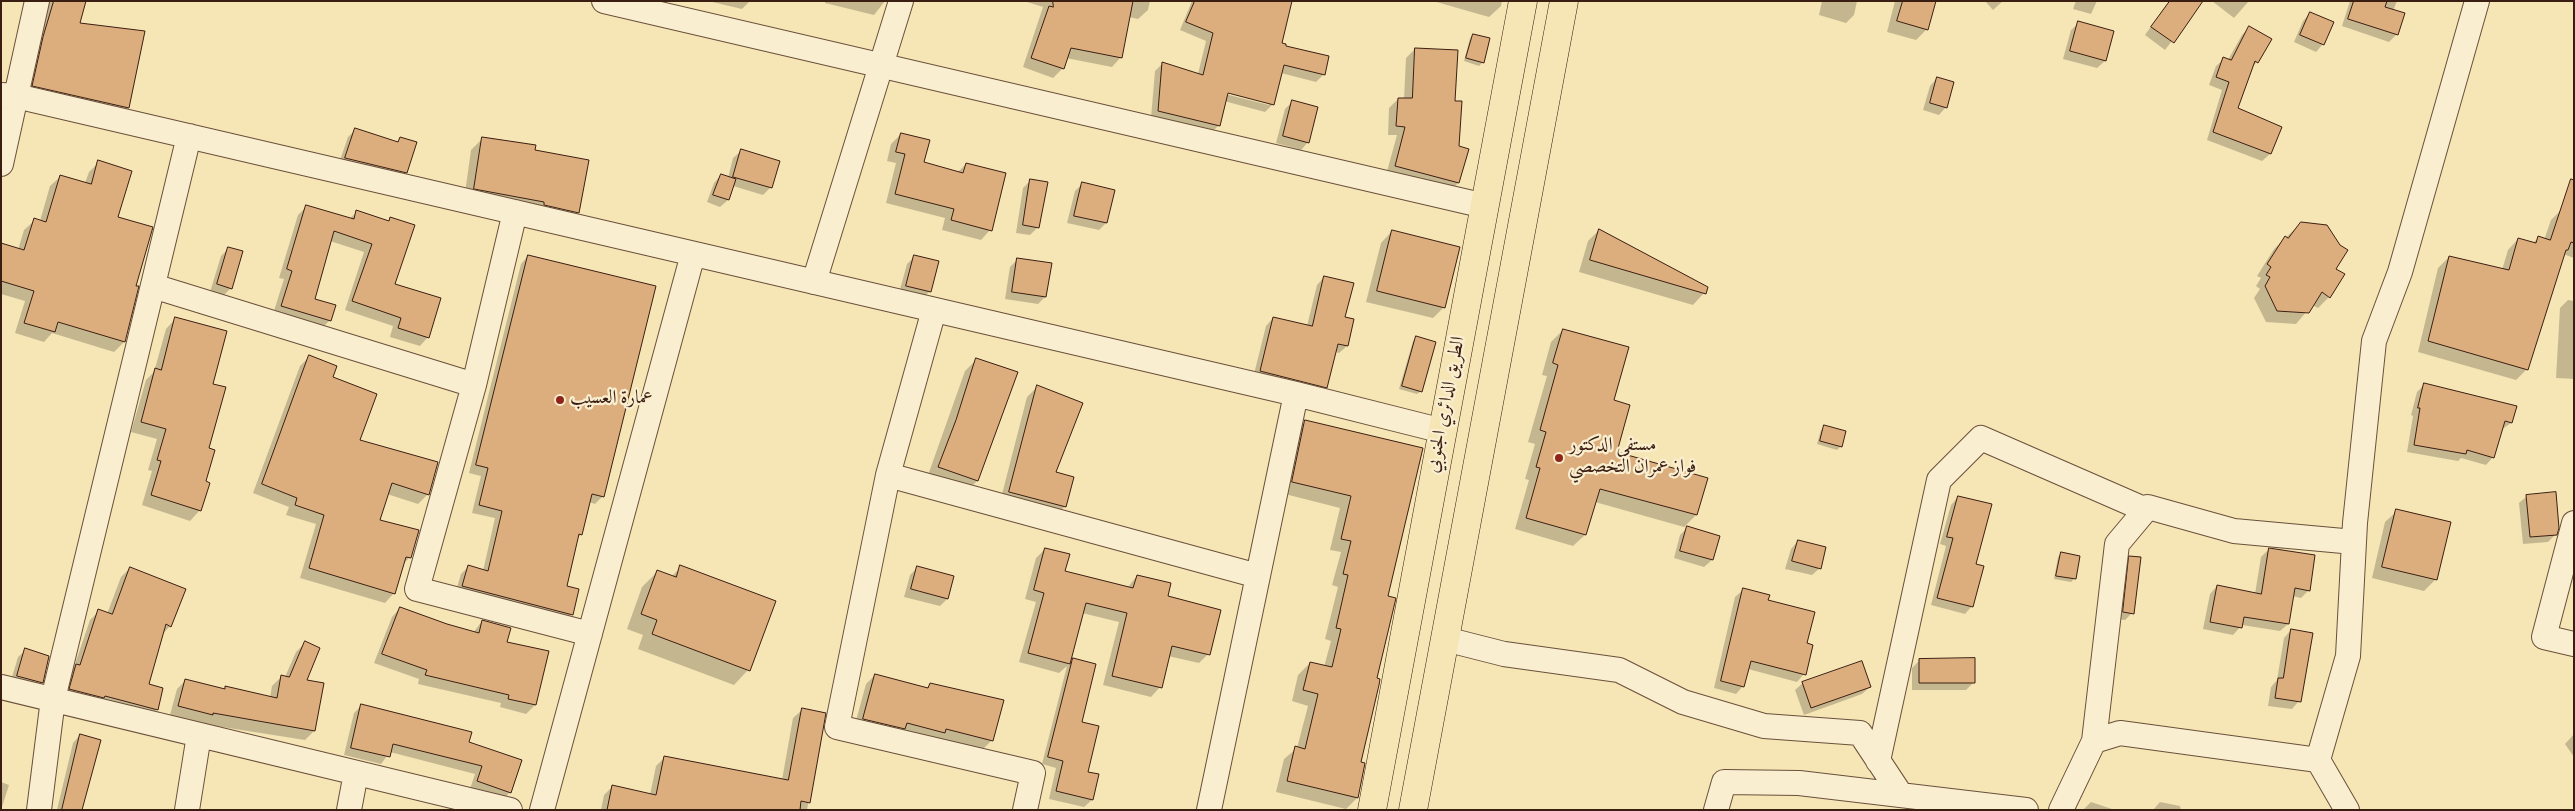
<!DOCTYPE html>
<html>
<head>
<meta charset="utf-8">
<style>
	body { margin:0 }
	#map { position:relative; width:2575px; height:811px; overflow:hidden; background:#f6e5b5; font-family:Vollkorn,serif }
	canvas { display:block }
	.frame { position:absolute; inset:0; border:2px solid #3b1e12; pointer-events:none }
</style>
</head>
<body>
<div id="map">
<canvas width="2575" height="811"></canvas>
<div class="frame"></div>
</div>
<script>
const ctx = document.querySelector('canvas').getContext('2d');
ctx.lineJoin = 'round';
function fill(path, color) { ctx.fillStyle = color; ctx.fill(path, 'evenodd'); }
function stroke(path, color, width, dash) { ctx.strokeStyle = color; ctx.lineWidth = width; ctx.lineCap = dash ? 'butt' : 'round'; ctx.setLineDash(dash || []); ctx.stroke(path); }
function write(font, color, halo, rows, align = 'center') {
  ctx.font = font + ' Vollkorn,Amiri,serif'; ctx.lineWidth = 4.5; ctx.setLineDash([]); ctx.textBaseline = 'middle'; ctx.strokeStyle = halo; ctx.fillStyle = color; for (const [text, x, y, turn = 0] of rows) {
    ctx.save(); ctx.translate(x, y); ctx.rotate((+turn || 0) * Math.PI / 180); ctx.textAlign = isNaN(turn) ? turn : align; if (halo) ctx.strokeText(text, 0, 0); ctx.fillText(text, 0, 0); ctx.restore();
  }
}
fill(new Path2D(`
	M40,1H85L78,24L128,108L115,120L20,98Z
	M708,1H750L742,9Z
	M825,1H885L874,15L825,3Z
	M1024,1H1150L1148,10L1138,19L1129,17L1121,57L1112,67L1066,58L1063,68L1053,78L1023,67L1043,7Z
	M1192,1H1212L1324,74L1316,82L1281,73L1273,104L1265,112L1224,101L1219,125L1211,133L1151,118L1155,71L1162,64L1198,74L1206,41L1180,30ZM1222,90L1269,102V105L1221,93Z
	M1433,1H1502L1501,6L1489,17Z
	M1822,1H1857L1854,15L1846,23L1819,15Z
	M1895,1H1935L1927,29L1916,40L1887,32Z
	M1985,1H2003L1993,10Z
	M2076,1H2097L2091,14L2073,9Z
	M2169,1H2202L2165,50L2145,35Z
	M2212,1H2249L2234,18Z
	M2350,1H2397L2393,11L2397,34L2389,42L2342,26Z
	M2310,13L2323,44L2316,52L2294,42L2303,21Z
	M2079,23L2105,61L2097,68L2063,59L2071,30Z
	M2249,28L2257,62L2251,68L2236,108L2281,128L2270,154L2262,161L2207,140L2222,90L2209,85L2216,66L2224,59L2228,60L2242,35Z
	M1474,35L1483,62L1479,66L1464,61L1470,38Z
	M1415,49L1453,102L1458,147V183L1449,192L1386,175L1397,135H1388L1389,108L1398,99H1404L1406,58Z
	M1937,78L1946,107L1939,115L1923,110L1930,86Z
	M1292,102L1308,142L1301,150L1276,143L1285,109Z
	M355,130L396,143L401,138L406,172L398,180L338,166L348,137Z
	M901,134L923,163L958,172L966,164L990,230L981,240L942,230L945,218L886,203L896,163L887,161L891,144Z
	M483,138L534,151L578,212L566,224L464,200L471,150Z
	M741,151L771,187L763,195L733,186L728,200L720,207L707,202L714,183L721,175L728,178L733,158Z
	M99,162L135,286L137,287L124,342L114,352L52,333L44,342L15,333L25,301L1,294V245L18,250L24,230L35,220L40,221L50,186L61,176L85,183L89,172Z
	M1031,180L1046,183L1037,228L1030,235L1016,233L1023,188Z
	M1082,184L1106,223L1099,230L1067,223L1075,191Z
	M306,207L349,219L357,212L387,222L391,218L394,285L428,337L420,346L390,337L393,326L345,310L364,252L330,241L314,300L330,320L321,329L273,314L284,279L279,278L298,215Z
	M2562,209L2574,213V258L2563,254L2527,369L2516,380L2418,352L2438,268L2449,257L2502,270L2508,250L2518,239L2533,243L2538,238L2544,240L2551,220Z
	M2301,223L2329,297L2318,308L2312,305L2296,324L2266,322L2254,298L2260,289L2256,286L2261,278L2257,276L2274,249Z
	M1599,230L1704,293L1693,305L1579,272L1588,241Z
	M1392,231L1444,307L1433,318L1366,302L1381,243Z
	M229,248L231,288L223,296L210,292L221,256Z
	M528,256L603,496L595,504L589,502L581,534L577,539L565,587L578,590L571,615L564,622L455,594L461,574L468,567L483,571L495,518L472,513L481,476L469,473L521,264Z
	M914,257L930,291L922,299L899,293L907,264Z
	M1018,259L1045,297L1038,304L1005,299L1010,267Z
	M1324,277L1343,318L1347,346L1339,353L1335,352L1326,387L1319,395L1253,378L1266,326L1273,318L1307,326L1317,285Z
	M2568,300L2574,301V379L2556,378L2560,308Z
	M176,318L211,385L207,449L200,510L190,521L142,505L152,471L148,470L157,439L131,432L146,380L154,372L166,329Z
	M1563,330L1612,401L1615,453L1706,479L1696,515L1684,527L1595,502L1585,535L1573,546L1515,529L1529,480L1525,479L1535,444L1528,442L1547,376L1542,375L1551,342Z
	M1416,338L1421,391L1417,394L1399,389L1413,341Z
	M309,357L331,377L358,441L428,494L418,504L387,494L378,521L410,557L402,565L394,593L385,603L300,578L316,524L286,515L289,507L253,493L300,366Z
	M976,360L977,481L966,492L927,478L965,371Z
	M2425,384L2515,407L2511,423L2501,430L2493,457L2486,465L2461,458L2458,461L2407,452L2413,416L2411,415L2417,392Z
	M1037,387L1055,473L1065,506L1055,516L1000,502L1027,397Z
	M1305,422L1422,449L1386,597L1376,679L1359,763L1357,798L1346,809L1276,792L1284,759L1297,748L1308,706L1292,701L1298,675L1310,663L1324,667L1331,641L1325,639L1338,587L1332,585L1341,552L1330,550L1340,508L1281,493L1294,433Z
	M1824,427L1841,446L1837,450L1817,444L1821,430Z
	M2527,496L2556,534L2548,542L2523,544L2519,503Z
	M1958,497L1974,565L1972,606L1965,614L1931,605L1946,546L1940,544L1951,505Z
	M2397,511L2436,579L2424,591L2372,578L2385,522Z
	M1688,527L1712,560L1704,567L1674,558L1680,535Z
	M1798,541L1820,568L1812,575L1785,569L1791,549Z
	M1045,549L1064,572L1127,588L1137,576L1166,597L1208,654L1199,663L1168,656L1160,687L1151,697L1103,685L1119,622L1082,613L1068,665L1074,660L1087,773L1097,775L1092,800L1084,807L1049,799L1056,768L1042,764L1067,666L1059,673L1019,662L1036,602L1025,599L1036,558Z
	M2269,549L2309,590L2301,598L2292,596L2288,624L2280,631L2242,625L2233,635L2203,629L2210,594L2217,586L2255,594L2261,557Z
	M2062,553L2079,557L2074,579L2071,582L2054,579L2058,557Z
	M2130,557L2132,613L2125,620L2116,619L2122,564Z
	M681,567L748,670L734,685L638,649L643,635L627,629L642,587L657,572L671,577Z
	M130,568L170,626L162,635L147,685L156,710L147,719L61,698L67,674L74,667L90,620L99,611L107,614L121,577Z
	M917,568L947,599L940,606L904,597L910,575Z
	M1743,590L1767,601L1805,644L1804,674L1797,682L1748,669L1743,686L1736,694L1714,688L1735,597Z
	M400,608L473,633L482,621L506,643L535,705L526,714L500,707L501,703L418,684L419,679L374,663L392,617Z
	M2291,630L2299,701L2292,709L2268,706L2271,687L2277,680L2284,638Z
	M305,643V681L314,731L305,740L203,724L170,715L177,689L186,680L223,690L226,687L270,698L272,686L281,677H285L296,652Z
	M26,650L42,682L34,690L10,684L18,657Z
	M1920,660L1973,683L1966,690H1912V668Z
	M875,675L926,689L930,684L992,740L982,750L939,738L935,742L854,728L866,684Z
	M1803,683L1870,687L1862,694L1804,715L1795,690Z
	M361,706L468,742L510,792L503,800L470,789L475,774L390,752L381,764L344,755L354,713Z
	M802,710L824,714L807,810H601L604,795L613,786L650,795L656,766L665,757L782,780L793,718Z
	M2574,734V757L2565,744Z
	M80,735L81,810H57L73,743Z
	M1,782L9,785L1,810Z
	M2091,802L2115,810H2083Z
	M2160,802L2180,806L2181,810H2153Z`), '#0003');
const building = new Path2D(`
	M54,1H86L80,23L145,31L129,108L32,86L43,37Z
	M1053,1H1133L1122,58L1071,48L1064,69L1031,58L1049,6L1053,7Z
	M1195,1H1292L1282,43L1286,44V46L1329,56L1325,75L1284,65L1274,105L1228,93L1220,126L1158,111L1162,62L1203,75L1213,33L1186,22Z
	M1903,1H1936L1928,30L1897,21Z
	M2170,1H2203L2174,43L2151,27Z
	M2354,1H2387L2385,7L2405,13L2398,35L2348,19Z
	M2310,12L2334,22L2324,45L2300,35Z
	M2078,21L2114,31L2106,61L2070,51Z
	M2249,26L2272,39L2258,63L2255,61L2238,108L2282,127L2271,154L2213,132L2229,82L2216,77L2223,57L2231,60Z
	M1473,34L1490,38L1484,63L1466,58Z
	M1415,48L1458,50L1455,101H1462L1459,146L1469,149L1459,183L1395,166L1405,127L1396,126L1398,98H1412Z
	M1937,77L1954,82L1947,108L1930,103Z
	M1292,100L1318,107L1309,143L1283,136Z
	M355,128L398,142L400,137L417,142L407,173L345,158Z
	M901,133L930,140L924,162L963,173L966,163L1006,173L992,231L951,220L954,209L895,194L905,154L896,152Z
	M482,137L536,145L535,150L589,160L579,213L544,205V202L474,189Z
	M741,149L780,161L772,188L733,177Z
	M98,160L132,171L118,217L153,227L136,286H139L125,342L58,322L55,332L24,323L34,291L1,281V243L24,250L34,218L46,222L60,175L91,184Z
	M721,174L736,179L729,200L713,195Z
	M1030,179L1048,182L1039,228L1023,225Z
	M2571,179L2574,180V243L2571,242L2568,250H2566L2528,370L2428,341L2449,256L2509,270L2518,238L2536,243L2538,236L2550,240Z
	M1082,182L1115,190L1107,223L1074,216Z
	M306,205L354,219L356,210L389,221L390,217L415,225L395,284L441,298L429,338L398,328L401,318L352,301L372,244L334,231L315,299L336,305L331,321L281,306L292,271L287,269Z
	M2301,222L2327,225L2340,245L2348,250L2336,269L2345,274L2330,298L2322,292L2309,313L2277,311L2265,286L2270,277L2266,275L2271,267L2267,264L2285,236L2288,238Z
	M1599,229L1708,287L1706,294L1590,260Z
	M1392,230L1460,247L1445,308L1377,291Z
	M228,247L243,251L232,289L217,284Z
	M528,255L656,286L604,497L592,494L582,535L579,534L567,586L579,589L573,615L462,586L468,565L488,571L502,511L479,505L488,468L476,465Z
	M914,255L939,261L931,292L906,286Z
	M1017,258L1052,263L1046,297L1012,292Z
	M1324,276L1354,283L1345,317L1354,319L1348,346L1338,344L1327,388L1260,371L1273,317L1312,326Z
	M175,317L227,331L213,384L226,387L209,448L215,450L206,481L210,483L201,511L151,495L161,461L157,460L166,429L141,422L155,368L161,370Z
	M1563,329L1629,347L1614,400L1630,405L1617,452L1708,478L1697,515L1600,489L1586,535L1526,518L1540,468L1536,467L1546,432L1540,430L1558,365L1553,363Z
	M1416,336L1436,342L1422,392L1402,386Z
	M309,355L337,366L333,377L377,394L360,440L438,462L429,495L392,483L380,520L419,530L411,558L406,557L395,594L309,568L324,515L295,505L297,498L262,484Z
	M976,358L1018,372L978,481L938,467L956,420Z
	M2424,383L2517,406L2512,423L2505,421L2494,458L2467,450L2466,454L2414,445L2420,408H2418Z
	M1037,385L1083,403L1056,472L1074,477L1066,507L1009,492Z
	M1305,420L1423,448L1388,596L1396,598L1377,678L1380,679L1379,685L1361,762L1365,763L1358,798L1287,781L1295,746L1305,749L1318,694L1303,690L1310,662L1332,667L1341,629L1336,628L1348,575L1343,574L1351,541L1341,539L1351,496L1292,482Z
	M1824,425L1846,431L1842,447L1820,441Z
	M2556,492L2559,528L2557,535L2530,537L2526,495Z
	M1958,496L1992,504L1976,564L1984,566L1973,607L1937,598L1953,538L1947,537Z
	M2396,509L2451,522L2437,580L2382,567Z
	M1687,526L1720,536L1713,560L1680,551Z
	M1798,540L1826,547L1821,569L1792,561Z
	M1045,548L1070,554L1065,571L1133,588L1137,575L1171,583L1168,596L1221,610L1210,655L1172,646L1162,688L1112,676L1127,613L1086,603L1070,664L1028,653L1044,593L1034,590Z
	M2269,548L2315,555L2310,591L2295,588L2289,624L2244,617L2242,628L2210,622L2217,585L2261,594Z
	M2061,552L2080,556L2076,579L2056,576Z
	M2129,556L2141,557L2134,614L2123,612Z
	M680,565L776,601L750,671L652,634L657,620L641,614L657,570L676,577Z
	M917,566L954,576L948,599L911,589Z
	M130,567L186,589L171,627L166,624L149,684L163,688L158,710L105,696L104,698L69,689L76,664L80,665L98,609L112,614Z
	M1743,588L1770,595L1768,600L1815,612L1807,643L1813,645L1806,675L1751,661L1744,687L1721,681Z
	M400,607L447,624L479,633L482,620L511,628L507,642L549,651L536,705L508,699L509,695L425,675L427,670L382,654Z
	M2291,629L2313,633L2301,702L2275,698L2278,678H2283Z
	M305,641L320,648L307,680L324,683L315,731L213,713V715L178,706L185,679L225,689V686L277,698L281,675L289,677Z
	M25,648L49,656L43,683L17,676Z
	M1073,658L1096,664L1082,722L1099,726L1088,772L1099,774L1093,800L1056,791L1063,761L1048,757Z
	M1975,658V683H1919V659Z
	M1862,661L1871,687L1811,708L1802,682Z
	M875,674L928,688L930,683L1004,700L993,741L946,729L945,733L907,723L905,729L863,719Z
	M361,704L472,732L469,742L522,760L511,793L477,781L482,766L393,744L390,757L351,748Z
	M802,708L826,713L810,803L801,801L800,810H607L612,785L656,795L664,756L788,780Z
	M80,734L101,740L82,810H62Z`);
fill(building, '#dcae7e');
stroke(building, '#3b1e12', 1);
const minor = new Path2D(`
	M604,1L1485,206
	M1,95L16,96L1296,394L1443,431
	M1,164L37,1
	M814,282L901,1
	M153,286L474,385L417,589L590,634
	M934,310L888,475L1258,576
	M474,385L515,212
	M888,475L837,727L1033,773L1025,810
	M2574,523L2544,637L2574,644
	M1445,639L1504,654L1619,670L1683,702L1764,726L1860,733L1901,795
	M1,687L510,810
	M2094,741L2117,544L2148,507L2234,531L2354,542
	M1878,761L1939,480L1981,438L2146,510
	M39,810L53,699L189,136
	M187,810L199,735
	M349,810L356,773
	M542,810L693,254
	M1209,810L1296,394
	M1716,810L1724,782L1799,783L2026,810
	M2061,810L2094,741L2120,733L2318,760
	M2347,810L2318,760L2348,656L2355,523L2374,341L2400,272L2477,1`);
const major = new Path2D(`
	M1372,810L1523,1
	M1413,810L1564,1`);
stroke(minor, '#6a503b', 26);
stroke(major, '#3b1e12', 29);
stroke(minor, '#f9eecf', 24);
stroke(major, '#f6e5b5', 28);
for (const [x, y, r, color] of [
	[560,400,5,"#8f2418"],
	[1559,458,5,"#8f2418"]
]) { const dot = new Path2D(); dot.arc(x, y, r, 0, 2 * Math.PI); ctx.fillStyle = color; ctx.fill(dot); stroke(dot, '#f9eecf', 2); }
write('19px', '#3b1e12', '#f9eecf', [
	["عمارة العسيب",570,400],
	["مستفى الدكتور",1569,447],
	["فواز عمران التخصصي",1569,469]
], 'left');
write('19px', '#3b1e12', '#f9eecf', [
	["الطريق الدائري الجنوبي",1447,405,-79]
]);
</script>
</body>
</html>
